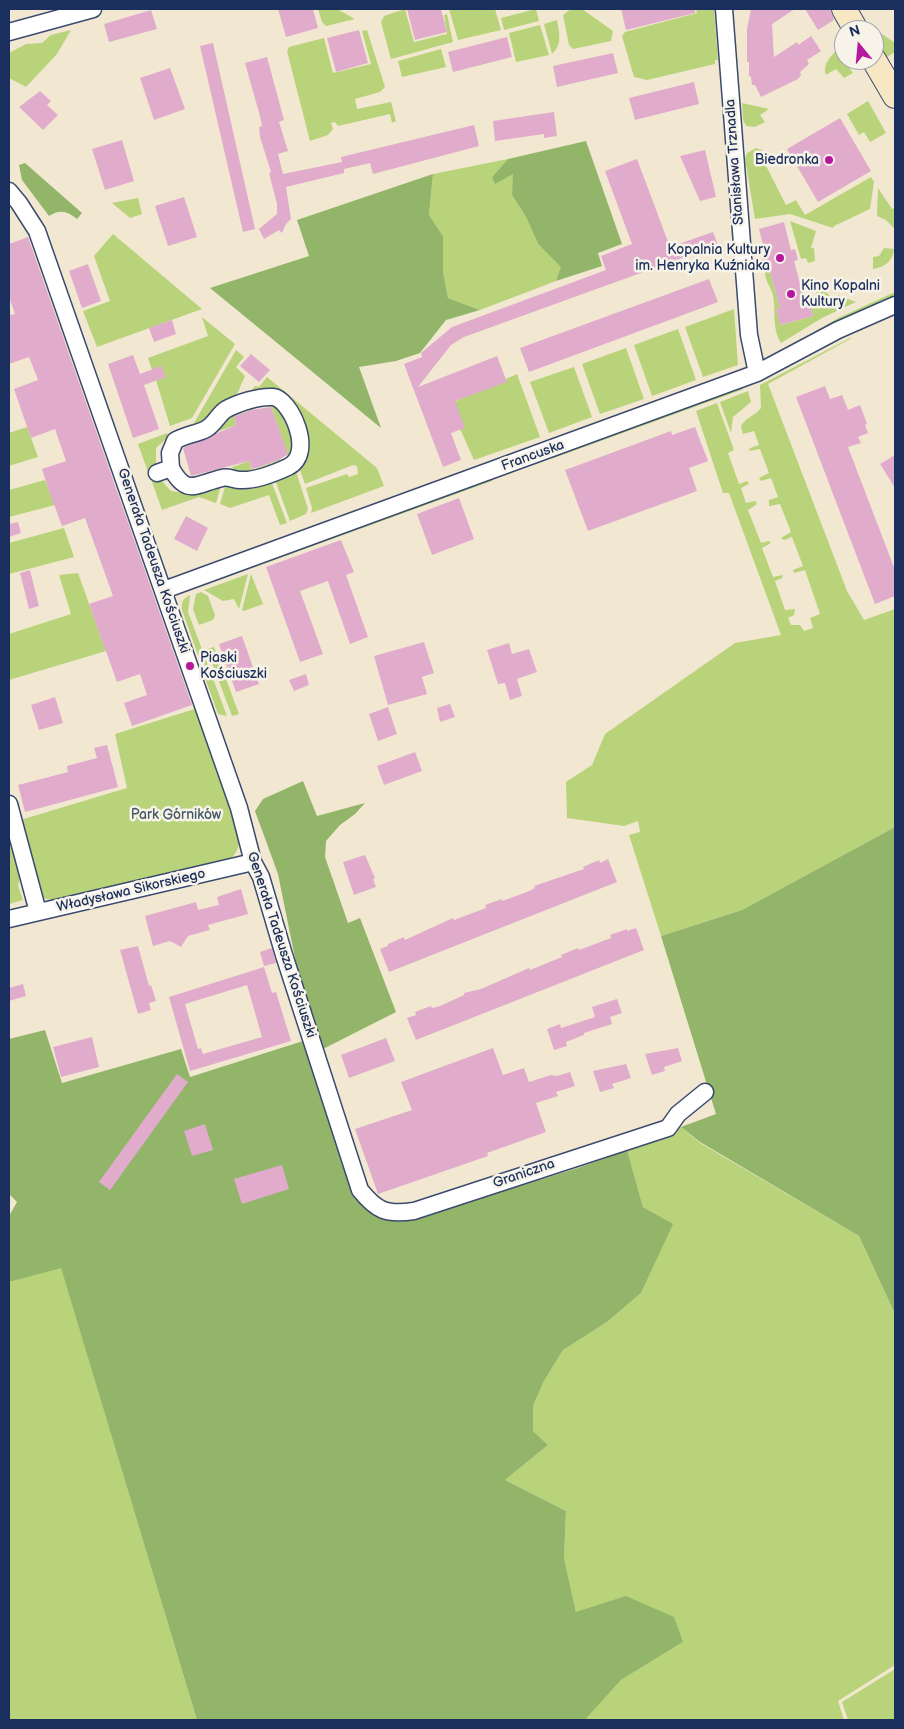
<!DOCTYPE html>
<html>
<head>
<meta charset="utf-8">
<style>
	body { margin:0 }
	#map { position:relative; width:904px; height:1729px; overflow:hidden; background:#f2e8d1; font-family:"Balsamiq Sans",sans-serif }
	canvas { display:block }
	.frame { position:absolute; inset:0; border:10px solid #1b2f5e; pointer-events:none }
	.north { position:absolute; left:834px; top:20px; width:50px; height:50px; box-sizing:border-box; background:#f7f3e8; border:1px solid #9fa5b1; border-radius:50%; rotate:343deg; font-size:14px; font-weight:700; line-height:20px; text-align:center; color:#1b2f5e }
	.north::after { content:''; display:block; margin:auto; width:18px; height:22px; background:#b5179e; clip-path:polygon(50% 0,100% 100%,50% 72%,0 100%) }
</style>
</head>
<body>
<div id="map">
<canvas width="904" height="1729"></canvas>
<div class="frame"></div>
<div class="north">N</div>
</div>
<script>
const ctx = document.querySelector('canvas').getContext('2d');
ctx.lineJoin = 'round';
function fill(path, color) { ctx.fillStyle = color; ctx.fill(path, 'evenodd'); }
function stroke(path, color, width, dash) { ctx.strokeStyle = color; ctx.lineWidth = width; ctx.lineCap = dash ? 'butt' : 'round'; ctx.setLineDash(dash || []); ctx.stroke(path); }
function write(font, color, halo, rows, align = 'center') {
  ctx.font = font + ' "Balsamiq Sans",sans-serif'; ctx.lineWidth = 5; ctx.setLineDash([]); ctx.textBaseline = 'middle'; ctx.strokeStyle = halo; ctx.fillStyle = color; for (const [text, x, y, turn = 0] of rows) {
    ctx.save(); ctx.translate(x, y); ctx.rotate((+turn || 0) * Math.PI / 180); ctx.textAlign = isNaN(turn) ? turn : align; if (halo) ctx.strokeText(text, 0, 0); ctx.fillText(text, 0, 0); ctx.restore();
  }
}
fill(new Path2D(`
	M318,9H337L355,19L326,26L322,22Z
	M405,9L414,42L447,34L444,15L447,14L453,42L391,59L381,22L384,16Z
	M449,9H495L501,30L458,40Z
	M536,9L539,21L504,30L501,18Z
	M571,9H582L613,31L611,41L573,49L569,45L563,15Z
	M696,9H714L718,60H715V64L647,80L634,77L622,36L625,32L697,13Z
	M557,20C559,33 563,44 552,54L544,24Z
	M865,23L894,42L895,52L884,59L874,41V30H868Z
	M540,25L549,55L516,62L509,33Z
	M71,30L57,54L26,87L9,78V53L26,44L42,43L51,35Z
	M367,30L385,87L380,92L355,99L357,109L391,102L396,121L392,123L390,114L338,126L335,122L331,123L333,129L328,135L310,141L287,51L289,47L324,38L333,73L371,64L362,31Z
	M839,47L844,60L853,73L844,78L836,69L826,75C822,63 832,56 839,47Z
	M441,49L446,67L402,77L398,61Z
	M868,101L886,133L870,142L864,132L859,135L847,114Z
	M742,103L769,109L760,115L765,122L755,127L746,126L743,120Z
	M756,148L762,150L765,156L762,158L786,205L796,200L805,215L871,177L874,182L870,209L834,226L833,228L790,214L755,219L745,159L747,153Z
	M508,159L492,177L514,173L512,195L526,217L538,244L562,267L556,281L480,310L448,298L443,271V236L429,215L433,174Z
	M878,188L892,209L895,208V229L886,220L877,216Z
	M138,198L142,214L130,218L112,203Z
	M790,221L816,231L811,248H814L815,261L808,263L806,258L801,259Z
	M113,234L202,309L97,347L83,311L110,301L94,256Z
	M884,248L894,249C893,261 885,267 873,269V257L879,256Z
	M769,268L780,308L776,310L781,325L813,316L809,301L818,298L816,291L823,289L833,299L838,295L856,302L822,318L781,343C772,329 776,312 773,295C770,285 764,280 765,269Z
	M895,292V296L782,351L838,318Z
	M734,309L738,365L703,377L685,327Z
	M202,317L235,344L192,418L170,426L156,380L165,376L161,366L152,370L148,358L208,336Z
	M678,329L696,380L652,396L634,345Z
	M850,338H852L768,384L847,591L864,620L895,609V827L742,910L661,936L629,835L640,832L638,821L624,826L567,818L566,782L592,765L605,734L735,643L781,635L729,493H723L696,411L717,403L734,450L728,453L739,484L747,481L749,484L741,488L746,503L755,501L757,504L748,510L761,543L769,541L771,543L762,548L773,577L783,575L782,578L775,581L785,610L795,609L794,615L788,618L791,625H800L804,631L813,628L810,618L820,614L805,570L794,573L793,570L803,566L792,537L784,540L781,538L791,532L780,504L769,506V500L778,497L771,478L761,481L759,478L769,473L760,449L749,451L750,448L759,445L754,431L743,434L741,426C746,417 755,416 761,408L760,385Z
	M626,348L644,399L600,414L582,364Z
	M236,350L244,357L236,367L245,376L234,401L204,425L172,436L170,432L194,423Z
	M574,367L592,417L549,433L530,382Z
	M517,374L540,437L474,460L452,411L454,402Z
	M267,377L377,468L384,486L311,513L312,508L306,488L347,474L349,477L358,474L357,466L353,465L305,484L298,465L297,413L246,397L255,386L259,387Z
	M739,388L744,389L551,459L556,454Z
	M748,391L751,402L733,417L731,433L720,402Z
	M269,399L279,403L296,439L293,459L246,475L234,471L232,467L249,461L252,470L288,457L270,403L234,416L236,425L219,431L217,424L220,419Z
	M27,427L38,457L9,466V433Z
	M167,433L168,437L156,448V469L148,472L138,444Z
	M295,468L308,509L306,514L290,521L274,477Z
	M158,477L171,491L183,493L222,482L216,503L199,497L162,510L151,479Z
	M493,477L492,481L197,588V585Z
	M270,478L287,523L280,525L269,495L230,508L220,504L226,483Z
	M45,480L55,505L9,517V490Z
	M64,528L74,557L9,574V543Z
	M78,573L106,651L9,680V634L71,614L59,575Z
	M248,574L239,609L234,599L223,601L204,590Z
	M251,574L263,604L244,611L242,610Z
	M201,592L208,596L215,615L213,620L199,625L193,609L196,594Z
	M190,595L188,612L227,716L218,714L201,667L205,665L202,655H198L182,610C181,603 183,598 190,595Z
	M214,647L239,714L232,716L207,649Z
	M201,707L239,827C240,841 241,850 229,860L58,901L46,899L40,894L17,821L127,788L115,734Z
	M9,836L20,877L18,886L23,900L9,904Z
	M681,1127L700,1143L859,1236L895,1314V1665L838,1701L844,1720H585L621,1680L683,1642L576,1612L564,1558L566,1511L505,1480L548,1445L533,1431V1406L544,1381L563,1350L607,1322L641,1293L672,1224L643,1207L626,1146Z
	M61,1267L197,1720H9V1282Z
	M895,1669V1720H848L842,1702Z`), '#b8d379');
fill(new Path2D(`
	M586,141L622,244L598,253L602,266L556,281L561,267L538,244L526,217L512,195L513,174L495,184L492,177L508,159Z
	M25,163L82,213L77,219C68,211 59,209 49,216L22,180L19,165Z
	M433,174L429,215L443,236V271L448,298L480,310L446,320L420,353L396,361L359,367L381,428L210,288L309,256L297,220Z
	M303,781L317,816L365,803L355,814L340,825L326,841L325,857L348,923L360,918L396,1012L323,1049L299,978L278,874L255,811L263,799Z
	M895,827V1314L859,1236L700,1142L681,1127L716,1114L661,936L742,910Z
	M45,1030L62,1083L181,1049L190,1077L303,1041L351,1190L366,1209L384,1215L435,1212L575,1169L606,1158L626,1146L643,1207L673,1224L641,1293L607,1322L563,1350L544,1381L533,1406V1431L548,1445L505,1480L566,1511L564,1558L576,1612L626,1596L674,1617L683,1642L621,1680L585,1720H197L61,1268L9,1282V1216L17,1202L9,1194V1039Z`), '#92b569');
fill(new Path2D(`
	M278,9H313L318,28L286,37Z
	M407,9H441L447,32L415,40Z
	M621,9H695V13L626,30Z
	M751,9H795L772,24L774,57L797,42L798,45L811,36L821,51L807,60L809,64L800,72L801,75L798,79L761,97L755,85H752L751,77L749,76V62H747V29Z
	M805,9H830L834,20L818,30Z
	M151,10L157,29L109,42L104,24Z
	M359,30L368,63L336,72L327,38Z
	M507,37L512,57L453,72L448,52Z
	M213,43L255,229L243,232L200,46Z
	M613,53L618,73L557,87L553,66Z
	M267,57L284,120L279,122L288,151L278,154L283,174L342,162L341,157L474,125L479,146L373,174L370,163L344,169V173L286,187L291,219L286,224L282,233L279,230L264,239L259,229L277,214V204L269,173L271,172L260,137L259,127L262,126L260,116L245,63Z
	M170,68L185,109L154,120L140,78Z
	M694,82L699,104L635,120L629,98Z
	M40,91L51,101L47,105L58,115L43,130L19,107Z
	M554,112L557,136L544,138V134L495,141L493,121Z
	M840,118L871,171L818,202L787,149Z
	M122,140L134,181L105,190L92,149Z
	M705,150L716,197L700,201L680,156Z
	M637,159L670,247L713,232L718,245L464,337L451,345L418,387L497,356L507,382L455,401L465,428L451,433L461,460L443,467L404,364L422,357L421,353L452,327L606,270L601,256L632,244L605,171Z
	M184,197L197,237L168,246L155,206Z
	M784,222L791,250L795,249L798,260L794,261L805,302L809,301L813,316L780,325L776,310L780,308L769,268L765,269L762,258L766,257L759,229Z
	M28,237L192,705L132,726L124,703L147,695L140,674L117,682L89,604L113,596L85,518L62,526L49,491L42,469L66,461L55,429L31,438L25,421L14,389L38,380L29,357L9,364V315L15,314L9,297V244Z
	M88,264L101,301L82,308L69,271Z
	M709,279L718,302L529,372L520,348Z
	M172,320L176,334L154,342L149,328Z
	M251,354L270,370L259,382L240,366Z
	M133,355L140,374L161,366L166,377L144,385L159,429L133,438L108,364Z
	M825,386L830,399L842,395L848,410L860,405L867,424L865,425L868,433L858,437L861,443L848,447L895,570V596L875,604L796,397Z
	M271,407L288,454L279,460L256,468L252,469L249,461L191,476L183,448L236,425L234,416L251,410Z
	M695,427L708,461L689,468L697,491L588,531L565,470L671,431L672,435Z
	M895,455V488L880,464Z
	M459,498L474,539L432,555L417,514Z
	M186,516L208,528L197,551L174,539Z
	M18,522L21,533L9,537V524Z
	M341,540L354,572L346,575L368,637L350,644L328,581L300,591L323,654L300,662L266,567Z
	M30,570L39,606L29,609L20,573Z
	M242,636L259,684L236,692L219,644Z
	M424,642L434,673L422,677L427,694L388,705L374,656Z
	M509,643L512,654L529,649L537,672L517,679L522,696L510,700L505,683L498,684L487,650Z
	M306,674L309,685L294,691L289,680Z
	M55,697L63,723L39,730L31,705Z
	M450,704L455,717L440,722L437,708Z
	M388,707L397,734L378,741L369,714Z
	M107,745L118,787L25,812L18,785L68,772L67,766L97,758L94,748Z
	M415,752L422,771L384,785L377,766Z
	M365,855L375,878L373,879L376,887L354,895L343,862Z
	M608,859L617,882L389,972L380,949L388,946V944L404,937L405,940L453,918L454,920L486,908L485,905L502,899V901L527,892L535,888L534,886L584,869L583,867L599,860L600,863Z
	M241,889L248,914L208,925L210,930L188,936L181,947L170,941L153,946L145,916L196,902L198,910L219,905L217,897Z
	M636,928L644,950L416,1040L407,1018L416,1015L415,1012L431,1006L432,1008L440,1006L464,995V993L481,989L529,968L530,970L562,957L561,955L578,948L579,950L611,938L610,935L627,929V931Z
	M138,946L149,986L151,985L156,1001L149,1003L151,1010L138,1014L120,950Z
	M272,948L276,963L264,966L260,952Z
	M264,967L272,993L276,992L291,1041L190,1071L169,997ZM247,985L262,1037L203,1054L201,1048L198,1049L185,1004Z
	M23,984L26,996L9,1001V988Z
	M617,999L622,1013L610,1017L612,1024L584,1033V1035L566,1042L567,1046L554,1050L547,1029L560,1024L561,1028L595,1017L592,1007Z
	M92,1037L99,1067L61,1077L53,1047Z
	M386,1038L395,1061L349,1078L341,1055Z
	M493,1048L503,1075L524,1068L529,1082L551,1075L557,1076L570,1072L575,1086L556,1092L558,1096L536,1103L546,1132L487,1153L488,1156L378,1194L355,1129L412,1110L401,1082Z
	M678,1048L682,1061L664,1067L665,1071L652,1075L645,1054Z
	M626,1064L631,1078L612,1084L614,1088L600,1092L593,1071Z
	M177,1074L188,1082L110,1190L99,1182Z
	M205,1124L213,1150L192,1156L184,1131Z
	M282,1165L289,1189L242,1204L234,1179Z`), '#e1accc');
const street = new Path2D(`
	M724,9L749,335L757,373
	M9,32L93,9
	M9,191L19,203L37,231L239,808L253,862L261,877L284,955L360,1190C377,1211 386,1215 414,1211L668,1128L678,1114L705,1092
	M157,473L171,468L170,453L175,441C184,435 197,434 206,429C214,425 218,415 225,410C237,403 259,396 273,397C290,398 316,454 288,467C275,473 254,481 240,480C234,480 228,476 222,478C196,484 187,497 171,468
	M164,590L757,373L838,330L895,305
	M9,804L38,912
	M9,919L253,862`);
const secondary = new Path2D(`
	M844,9L856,30
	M874,60L895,96`);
stroke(street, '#3b4b6f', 19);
stroke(secondary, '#3b4b6f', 26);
stroke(street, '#fff', 16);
stroke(secondary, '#f7e8c3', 24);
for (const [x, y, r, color] of [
	[829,160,5,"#b5179e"],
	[780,258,5,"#b5179e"],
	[791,294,5,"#b5179e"],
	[190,666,5,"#b5179e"]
]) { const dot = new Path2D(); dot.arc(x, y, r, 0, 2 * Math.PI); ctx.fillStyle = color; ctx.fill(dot); stroke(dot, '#f7f3e8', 2); }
write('14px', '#1b2f5e', '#f7f3e8', [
	["Biedronka",819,160],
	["Kopalnia Kultury",770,250],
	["im. Henryka Kuźniaka",770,266],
	["Kino Kopalni",801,286,"left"],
	["Kultury",801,302,"left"],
	["Piaski",200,658,"left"],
	["Kościuszki",200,674,"left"]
], 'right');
write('14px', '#1b2f5e', '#f7f3e8', [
	["Stanisława Trznadla",735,162,-94],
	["Francuska",533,456,-20],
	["Generała Tadeusza Kościuszki",153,561,71],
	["Władysława Sikorskiego",131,891,-13],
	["Generała Tadeusza Kościuszki",281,945,72],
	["Graniczna",524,1174,-19]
]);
write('14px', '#425865', '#f7f3e8', [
	["Park Górników",176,815]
]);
</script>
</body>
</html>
